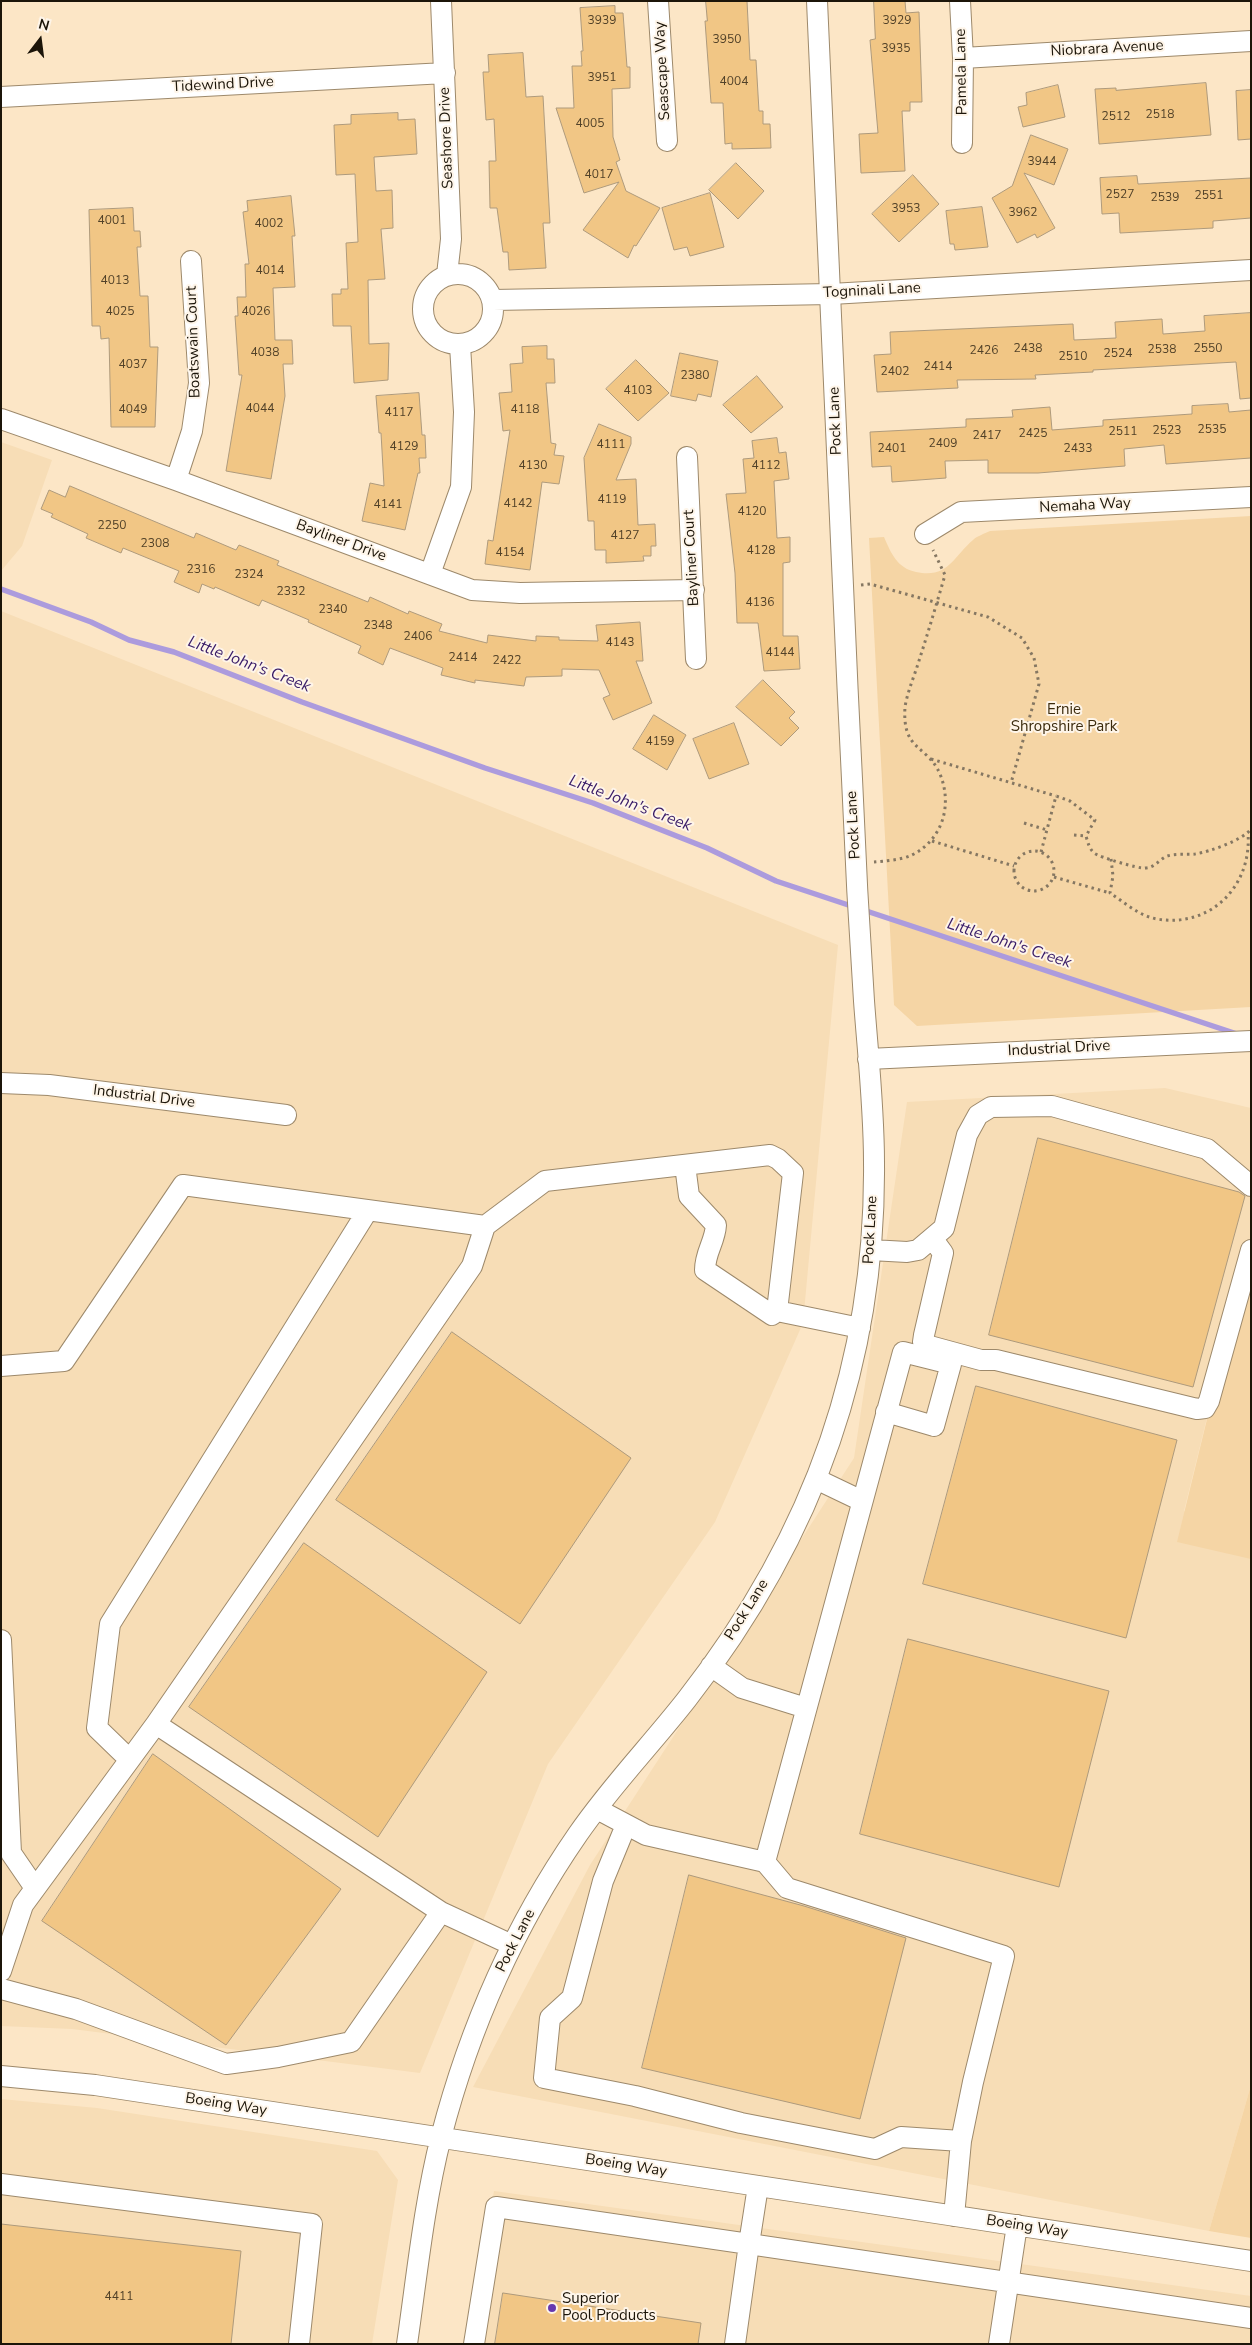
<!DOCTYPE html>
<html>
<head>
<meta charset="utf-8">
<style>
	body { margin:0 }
	#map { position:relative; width:1252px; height:2345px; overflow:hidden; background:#fce6c6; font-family:"Nunito Sans",sans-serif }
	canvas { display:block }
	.frame { position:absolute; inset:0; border:2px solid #1c1509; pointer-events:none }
	.north { position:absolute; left:15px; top:15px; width:50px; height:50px; -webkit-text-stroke:4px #fef5e9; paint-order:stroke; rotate:15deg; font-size:14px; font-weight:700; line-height:20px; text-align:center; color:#1c1509 }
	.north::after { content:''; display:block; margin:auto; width:18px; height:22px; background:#1c1509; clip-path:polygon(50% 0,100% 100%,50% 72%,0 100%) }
</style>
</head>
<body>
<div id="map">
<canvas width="1252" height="2345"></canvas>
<div class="frame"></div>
<div class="north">N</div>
</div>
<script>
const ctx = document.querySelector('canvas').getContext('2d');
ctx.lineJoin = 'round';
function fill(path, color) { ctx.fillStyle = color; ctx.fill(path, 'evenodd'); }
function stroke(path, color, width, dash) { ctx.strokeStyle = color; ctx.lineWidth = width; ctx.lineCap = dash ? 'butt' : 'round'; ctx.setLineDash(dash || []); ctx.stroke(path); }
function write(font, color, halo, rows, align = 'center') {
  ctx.font = font + ' "Nunito Sans",sans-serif'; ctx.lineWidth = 4; ctx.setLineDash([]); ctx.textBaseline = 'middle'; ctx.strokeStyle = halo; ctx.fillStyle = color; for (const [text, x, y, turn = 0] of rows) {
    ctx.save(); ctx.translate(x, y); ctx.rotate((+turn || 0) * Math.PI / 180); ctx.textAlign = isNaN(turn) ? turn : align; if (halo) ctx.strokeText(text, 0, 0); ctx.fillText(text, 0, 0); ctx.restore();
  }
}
fill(new Path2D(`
	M1,442L52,460L22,546L1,571Z
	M1,611L838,945L803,1323L715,1522L548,1764L420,2073L72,2029L1,2026Z
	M1165,1088L1251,1108V1239L1184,1511L1251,1544V2085L1209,2231L473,2087L590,1865L854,1458L907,1102Z
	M1,2099L97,2108L377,2151L398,2180L372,2344H1Z
	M494,2191L1251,2296V2344H465Z`), '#f7ddb6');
fill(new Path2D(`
	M1251,516V1007L917,1026L894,1005L869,538L884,537C891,553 897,568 916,572C948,579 953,557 973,540C977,536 984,534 990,531Z
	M1251,1239V1559L1177,1542Z
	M1251,2085V2238L1209,2231Z`), '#f5d5a5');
stroke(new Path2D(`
	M1,589L91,622L129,640L174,652L302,702L485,768L593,803L707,848L776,881L1237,1034`), '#ac9bdd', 5.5);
const building = new Path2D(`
	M706,1H747L750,60H756L759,111H763V124H770L771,148L732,149V143L725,144L723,103H711L705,21H707Z
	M874,1H905L906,13L919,12L922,102H910V111H902L905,171L861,173L859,134L878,133L870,40L875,39Z
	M615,6V13H623L627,67H630V88L612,89L613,137L620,160L616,162L626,191L660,208L636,246L634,245L628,258L583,230L619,182L584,193L556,108H574L572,66H582L581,51H583L580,8Z
	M523,53L526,97L543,96L550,223H543L546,268L509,270L508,252H503L497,208H490L489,161H496L494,119L486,120L483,72H489L488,55Z
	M1206,83L1211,135L1099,144L1095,89L1116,88V90Z
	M1058,85L1065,117L1023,127L1018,107L1027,105L1026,93Z
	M1251,90V139L1238,140L1236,91Z
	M398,113V120L415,119L417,154L374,157L376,191L392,190L393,228L381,229L385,279L368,280L369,344L389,343L388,380L354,383L351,326H333L332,294H341V289H348L346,243L358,242L355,174L336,175L334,125L351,124V115Z
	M1031,135L1068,149L1054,185L1024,173L1055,228L1037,238L1035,234L1017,243L992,198L1012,186Z
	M736,163L764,191L738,219L709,190Z
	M913,175L939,204L899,242L872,214Z
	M1137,176L1138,184L1251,178V218L1213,221V228L1120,233L1119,213L1102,214L1100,178Z
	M710,193L724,247L690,256L687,247L674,250L662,208Z
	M291,196L295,236H292L295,287L273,288L275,340H292L293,364H283L285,396L271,479L226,471L242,375H239L235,316H238L237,297H246L245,264H249L243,212L248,211L247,201Z
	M982,207L988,247L955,250L954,244H950L946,211Z
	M133,208L134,231H140L141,247H137L140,296H148L150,347H158L155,427H111L109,338L101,339L100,326H92L89,210Z
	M1251,313V398L1240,399L1236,362L1093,370V372L1035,375L1036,379L957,380L958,388L877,392L874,355L891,354L890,332L1073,324L1074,340L1116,338L1115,322L1162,319L1163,334L1205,331L1204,316Z
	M547,346V359H554L555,383H546L551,443L556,444L554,455L564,456L559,484L542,482L530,570L485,564L488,540L493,541L510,430L503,431L499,393L512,392L510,364L523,363L522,347Z
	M680,353L718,361L711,397L698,394L696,401L671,396Z
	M636,360L669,393L638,421L606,389Z
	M757,376L783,407L751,433L723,405Z
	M419,393L422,435H425L426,458H419L420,473H418L405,530L362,521L370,483L384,486L381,433H379L376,396Z
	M1228,404L1229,412L1251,410V458L1166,464L1164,445L1124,449L1125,466L1038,473H988V460L945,461L946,478L892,482L891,466L872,467L870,432L966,427V419L1013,417L1012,410L1050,407L1052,430L1103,426V420L1192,414V406Z
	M599,424L631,437V444L616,480L636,479L638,525L655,524L656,546H651V556H643L644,561L606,563V550H595L594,521H588L584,458Z
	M777,438L779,453L786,452L789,479L774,481L777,538L790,537V562L783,563V636H798L800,669L764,671L758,623H737L735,573L726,494L746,493L743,459L754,458L752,441Z
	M70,486L194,538L196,533L236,550L239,545L279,561L277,565L368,602L370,597L408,614L409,611L442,624L439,631L487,643L488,635L536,641V636L559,637V640L598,641L596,625L640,622L643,661H636L652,703L613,720L603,698L610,695L599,670L562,669V676L526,677L524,686L475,680V683L441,675L443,668L390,648L383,665L358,653L361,646L308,622L309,620L262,600L259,606L215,587L214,589L202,584L199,593L174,582L179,571L123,548L121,553L86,538L88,534L51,517L53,514L41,509L49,490L65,497Z
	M763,680L795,712L789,718L799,728L781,746L736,707Z
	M654,715L686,735L667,770L633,749Z
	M734,723L749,764L709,779L693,739Z
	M1038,1138L1239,1192L1245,1196L1193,1387L989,1335Z
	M452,1332L631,1458L520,1624L336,1500Z
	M976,1386L1177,1440L1126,1638L923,1584Z
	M304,1543L487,1672L378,1837L189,1707Z
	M908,1639L1109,1691L1059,1887L860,1834Z
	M153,1754L341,1889L226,2045L42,1921Z
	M689,1875L804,1906L906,1938L860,2119L642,2068Z
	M1,2224L241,2251L231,2344H1Z
	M503,2293L701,2323L698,2344H495Z`);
fill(building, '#f1c685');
stroke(building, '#ae9a7c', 1);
const minor = new Path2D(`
	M441,1L451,239L447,275
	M658,1L667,141
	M960,1L963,58L962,143
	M963,58L1251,41
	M1,97L445,73
	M423 309a35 35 0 1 1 70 0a35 35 0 1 1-70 0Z
	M493,300L831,294L1251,270
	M1,419L176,480L472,590L520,593L694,590
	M687,457L696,659
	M176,480L192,431L199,383L191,261
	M925,534L961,512L1251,497
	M430,574L461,487L464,412L460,345
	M868,1059L1251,1041
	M1,1083L49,1085L286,1115
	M485,1226L472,1266L156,1724L441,1912L512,1945
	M932,1238L943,1253L924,1335L923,1342L926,1345L981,1360H996L1197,1409L1205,1408L1209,1401L1251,1250
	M871,1250L907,1252L918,1250L944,1228L967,1135L978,1115L991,1107L1052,1106L1207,1149L1251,1186
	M777,1311L860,1328
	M1,1366L64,1361L183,1185L485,1226L545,1181L770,1155L778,1159L793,1173L777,1311L772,1315L705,1270C705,1252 715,1242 716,1225L689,1196L685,1165
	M816,1479L862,1501
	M1,1640L11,1853L35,1888
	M711,1666L742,1688L806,1708
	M129,1759L97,1728L110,1624L368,1210
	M597,1809L646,1835L765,1862C811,1692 857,1522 903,1352L951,1364L934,1426L886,1412
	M626,1825L603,1881L572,1998L550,2018L544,2078L635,2096L741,2123L875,2149L901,2137L961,2141L954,2216
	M765,1862L787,1888L1004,1956L973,2082L961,2141
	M1,1971L23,1905L156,1724
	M1,1989L76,2009L226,2064L278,2057L351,2042L441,1912
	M1,2076L95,2085L1251,2261
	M1,2184L312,2224L299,2344
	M407,2344C417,2275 424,2204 441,2137C469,2029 515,1925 578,1834C611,1786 651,1745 687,1699C747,1622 798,1534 830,1441C861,1351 875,1257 874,1162C874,1108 868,1055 864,1001C859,927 855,853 852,779C839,520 829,261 817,1
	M474,2344L496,2207L749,2244L758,2186
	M735,2344L749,2244L1251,2318
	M999,2344L1017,2225`);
stroke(minor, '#9d896b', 22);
stroke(new Path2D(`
	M861,585L870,584L988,617L1022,638L1034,658L1039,684L1011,783
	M931,759L1056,796
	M1024,823L1047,830
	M1074,835L1086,836
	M932,841L1014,866
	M1014 871a20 20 0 1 1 40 0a20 20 0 1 1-40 0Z
	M1041,852L1056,796L1070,801L1095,820L1086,836C1088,843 1089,848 1094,853C1099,857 1139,869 1145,868C1154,868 1158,861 1165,857C1173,853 1186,855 1195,854C1209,852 1243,840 1251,829
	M1111,859L1113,876L1110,893C1124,902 1139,916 1157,919C1210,928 1252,887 1248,833
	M874,862C885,861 901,860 912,855C942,840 953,806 940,774C927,744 902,752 905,707C907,694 913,679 917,667C927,636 936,606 945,575L933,550
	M1054,877L1110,893`), '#857762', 3, [2.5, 4]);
stroke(minor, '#fff', 20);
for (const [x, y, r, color] of [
	[552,2308,5,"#6638af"]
]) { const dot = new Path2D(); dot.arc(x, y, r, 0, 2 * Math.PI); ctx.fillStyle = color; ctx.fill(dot); stroke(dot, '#fef5e9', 2); }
write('12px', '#514128', null, [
	["3939",602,21],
	["3929",897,21],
	["3950",727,40],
	["3935",896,49],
	["3951",602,78],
	["4004",734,82],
	["2518",1160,115],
	["2512",1116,117],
	["4005",590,124],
	["3944",1042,162],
	["4017",599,175],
	["2527",1120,195],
	["2551",1209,196],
	["2539",1165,198],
	["3953",906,209],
	["3962",1023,213],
	["4001",112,221],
	["4002",269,224],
	["4014",270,271],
	["4013",115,281],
	["4025",120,312],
	["4026",256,312],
	["2438",1028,349],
	["2550",1208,349],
	["2538",1162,350],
	["2426",984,351],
	["4038",265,353],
	["2524",1118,354],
	["2510",1073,357],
	["4037",133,365],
	["2414",938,367],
	["2402",895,372],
	["2380",695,376],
	["4103",638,391],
	["4044",260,409],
	["4049",133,410],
	["4118",525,410],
	["4117",399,413],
	["2535",1212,430],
	["2523",1167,431],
	["2511",1123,432],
	["2425",1033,434],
	["2417",987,436],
	["2409",943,444],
	["4111",611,445],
	["4129",404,447],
	["2401",892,449],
	["2433",1078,449],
	["4130",533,466],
	["4112",766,466],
	["4119",612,500],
	["4142",518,504],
	["4141",388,505],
	["4120",752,512],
	["2250",112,526],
	["4127",625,536],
	["2308",155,544],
	["4128",761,551],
	["4154",510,553],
	["2316",201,570],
	["2324",249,575],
	["2332",291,592],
	["4136",760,603],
	["2340",333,610],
	["2348",378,626],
	["2406",418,637],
	["4143",620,643],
	["4144",780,653],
	["2414",463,658],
	["2422",507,661],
	["4159",660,742],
	["4411",119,2297]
]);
write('15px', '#1c1509', '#fef5e9', [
	["Niobrara Avenue",1107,49,-3],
	["Seascape Way",663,71,-93],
	["Pamela Lane",962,72,-91],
	["Tidewind Drive",223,85,-3],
	["Seashore Drive",447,138,-92],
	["Togninali Lane",872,291,-3],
	["Boatswain Court",194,342,-92],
	["Pock Lane",836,421,-92],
	["Nemaha Way",1085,506,-3],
	["Bayliner Drive",341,541,20],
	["Bayliner Court",692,558,-93],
	["Pock Lane",854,825,-93],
	["Industrial Drive",1059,1049,-3],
	["Industrial Drive",144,1097,7],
	["Pock Lane",871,1230,-87],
	["Pock Lane",747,1610,-58],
	["Pock Lane",516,1941,-63],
	["Boeing Way",226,2105,9],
	["Boeing Way",626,2166,9],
	["Boeing Way",1027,2227,9]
]);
write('15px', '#3c2b0d', '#fef5e9', [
	["Ernie",1064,710],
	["Shropshire Park",1064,727]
]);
write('15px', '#1c1509', '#fef5e9', [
	["Superior",562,2299],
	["Pool Products",562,2316]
], 'left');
write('italic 16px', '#391c68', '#fef5e9', [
	["Little John's Creek",249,665,21],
	["Little John's Creek",630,804,21],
	["Little John's Creek",1009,944,18]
]);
</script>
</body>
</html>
